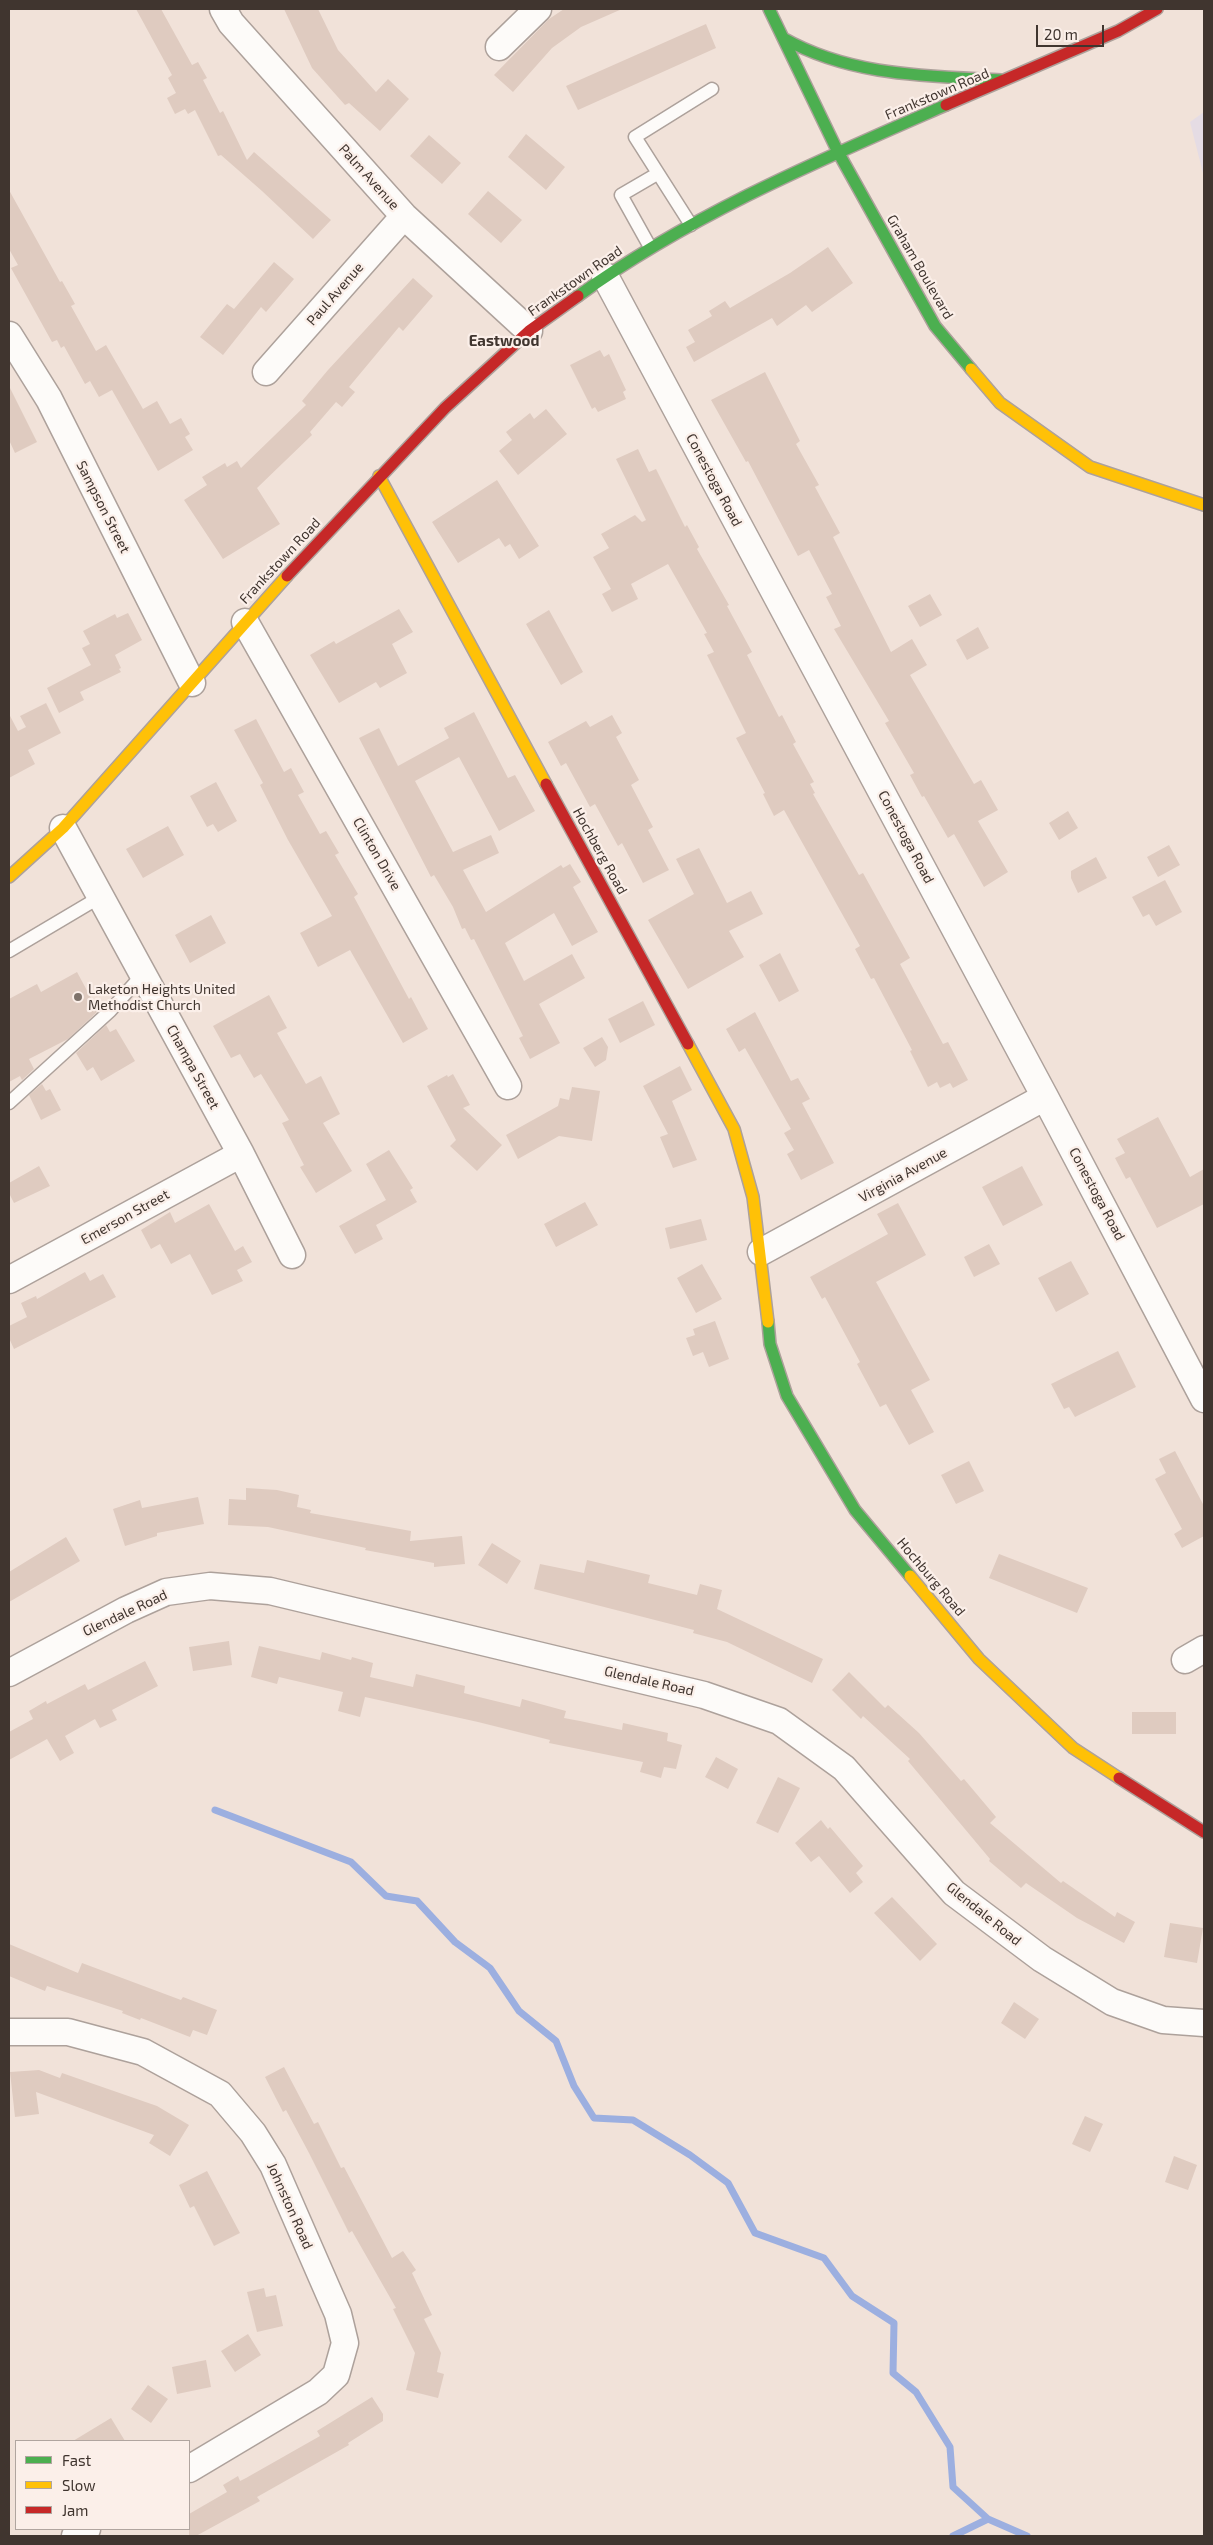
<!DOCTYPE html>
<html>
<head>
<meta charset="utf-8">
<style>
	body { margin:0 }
	#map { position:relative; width:1213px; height:2545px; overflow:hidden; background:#f1e2d9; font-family:"Exo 2",sans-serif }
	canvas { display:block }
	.frame { position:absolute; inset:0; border:10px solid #40352f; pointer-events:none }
	.legend { position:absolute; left:15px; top:2440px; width:175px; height:90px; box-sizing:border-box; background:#fbefe9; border:1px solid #b0a59f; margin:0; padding:6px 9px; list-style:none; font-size:15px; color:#40352f }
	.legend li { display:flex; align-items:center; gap:10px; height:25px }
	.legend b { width:25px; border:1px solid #b0a59f }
	.scale { position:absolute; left:1036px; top:25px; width:68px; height:22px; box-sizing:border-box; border:2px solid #40352f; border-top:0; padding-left:6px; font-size:15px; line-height:18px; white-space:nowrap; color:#40352f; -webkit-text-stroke:4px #fbefe9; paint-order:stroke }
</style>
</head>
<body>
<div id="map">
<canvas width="1213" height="2545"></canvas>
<div class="frame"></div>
<ul class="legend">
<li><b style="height:6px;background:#4caf50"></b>Fast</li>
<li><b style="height:6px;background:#ffc107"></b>Slow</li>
<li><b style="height:6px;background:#c62828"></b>Jam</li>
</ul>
<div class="scale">20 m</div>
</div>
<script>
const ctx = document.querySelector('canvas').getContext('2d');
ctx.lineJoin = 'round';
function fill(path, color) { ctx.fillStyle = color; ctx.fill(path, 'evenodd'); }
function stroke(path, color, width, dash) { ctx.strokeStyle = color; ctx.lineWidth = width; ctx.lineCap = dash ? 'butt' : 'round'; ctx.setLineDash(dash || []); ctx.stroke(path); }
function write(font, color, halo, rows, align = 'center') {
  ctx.font = font + ' "Exo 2",sans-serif'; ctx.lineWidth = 4.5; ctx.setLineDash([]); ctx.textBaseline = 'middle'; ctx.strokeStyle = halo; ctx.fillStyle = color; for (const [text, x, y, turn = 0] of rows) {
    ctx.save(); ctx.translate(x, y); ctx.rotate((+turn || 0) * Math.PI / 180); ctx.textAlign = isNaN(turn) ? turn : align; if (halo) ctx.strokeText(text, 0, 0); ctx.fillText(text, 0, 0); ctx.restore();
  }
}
fill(new Path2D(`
	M1204,112V177L1190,122Z`), '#e5dce4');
stroke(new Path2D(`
	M215,1810L351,1862L386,1896L417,1901L455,1942L490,1968L519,2011L556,2041L574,2086L594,2118L633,2120L690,2155L728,2183L755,2233L824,2258L852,2296L894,2323L893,2373L916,2392L950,2447L953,2487L988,2519
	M953,2536L988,2519L1027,2536`), '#9cafe0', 7);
fill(new Path2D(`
	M136,9H161L192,65L198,62L207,78L203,80L220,113L223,111L247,160L254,152L331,220L313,239L262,191L221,155L218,156L195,110L188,114L185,109L175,114L167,98L176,93L168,78L172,75Z
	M284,9H318L338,50L376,92L388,79L409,99L380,131L349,103L345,105L312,68Z
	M564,9H622L581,27L552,48L513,92L494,75L549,19Z
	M706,24L716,48L578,110L566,86Z
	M526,134L565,167L546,190L508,157Z
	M429,135L461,163L442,184L410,156Z
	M9,190L60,282L62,281L75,304L71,306L96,351L106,345L143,409L157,401L170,424L181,418L190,434L185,437L193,450L158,471L112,390L99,397L90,381L85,384L64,346L61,348L57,340L52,342L11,268L18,265L9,249Z
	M488,191L522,220L501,243L468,214Z
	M828,247L853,283L812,312L806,305L777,326L772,318L694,362L686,347L695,342L688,330L712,316L709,311L725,301L730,308L790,273Z
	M274,262L294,279L266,312L261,307L223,355L200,337L227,304L234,309Z
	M413,278L433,296L403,331L399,327L349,387L355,392L342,407L336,402L310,432L312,435L257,488L280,524L223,559L184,500L207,485L202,477L225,463L227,467L237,461L241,468L306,405L302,401L328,370Z
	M600,350L604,357L609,354L626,390L623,392L626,399L598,412L595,407L592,409L570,365Z
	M765,372L800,441L796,444L819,485L815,487L840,533L833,537L891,652L912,639L927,665L910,675L974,784L981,780L998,810L978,821L1008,872L984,887L954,834L948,838L924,796L922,797L910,775L914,773L885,723L889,721L834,629L841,626L826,597L832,594L809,550L798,556L748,461L746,462L711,400Z
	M9,386L37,442L15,453L9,440Z
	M546,409L567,434L518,475L499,451L512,440L506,432L530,413L534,419Z
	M638,449L649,472L656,469L685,527L687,525L699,547L697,549L729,605L727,606L752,652L747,655L779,717L782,715L796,742L793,744L814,782L810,784L815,793L813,794L859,875L863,873L910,958L900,964L943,1044L948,1042L968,1080L953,1088L950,1083L940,1088L937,1082L928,1087L910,1051L912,1050L874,978L871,979L855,949L860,946L784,810L774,816L763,794L765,793L736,738L746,733L707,655L714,652L704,634L707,633L668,564L631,584L638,599L612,612L602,594L611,589L593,557L609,548L601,534L635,515L642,522L646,520L616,459Z
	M497,480L539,546L519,559L510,544L505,547L499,538L458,563L432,522Z
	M930,594L942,615L920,627L908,606Z
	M399,609L413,632L392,644L407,673L380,688L376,682L339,703L310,655L334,641L336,644Z
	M549,610L583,672L561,685L526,624Z
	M128,613L142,640L115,655L121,668L119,669L121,672L80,692L84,700L59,713L47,688L91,665L82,648L90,644L83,631L115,614L117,618Z
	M978,627L989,648L967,660L956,640Z
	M46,703L61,733L28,750L35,764L9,778V714L18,731L26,727L20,716Z
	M474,712L508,778L515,775L535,811L499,831L459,757L415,781L453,852L491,835L499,853L463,870L486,912L561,865L563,868L570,864L581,882L573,887L598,932L572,946L554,913L505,943L524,981L572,954L585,978L539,1004L560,1043L530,1059L519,1038L523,1036L516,1022L474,939L471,940L465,928L462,929L453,907L434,875L431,877L359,738L379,728L398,766L449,738L444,728Z
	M612,715L622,733L616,737L639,780L631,785L653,827L648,830L669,870L643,883L622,843L618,846L595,804L590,807L566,763L561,766L548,742L586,721L590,727Z
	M256,719L284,772L291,768L304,792L298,795L320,834L326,831L339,853L335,855L358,894L354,897L409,999L411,997L428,1029L403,1043L350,950L318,967L300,933L332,916L288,840L260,785L263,783L234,730Z
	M216,782L237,821L218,832L213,824L207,827L190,796Z
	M1068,811L1078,828L1059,840L1049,823Z
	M168,826L184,855L143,878L126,849Z
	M1169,845L1180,865L1158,877L1147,857Z
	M699,848L727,903L751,891L763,914L729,931L744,957L688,989L648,920L694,894L676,859Z
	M1096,857L1107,878L1078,893L1071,878V871Z
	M1165,880L1182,912L1156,926L1149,914L1143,917L1132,897Z
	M211,915L226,943L190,963L175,935Z
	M780,953L799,991L779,1002L759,965Z
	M77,972L98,1011L68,1039L29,1059L34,1069L22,1080L20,1076L9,1082V999L37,984L41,992Z
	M269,995L287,1028L277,1033L306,1084L321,1076L340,1114L323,1123L352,1171L316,1193L300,1167L304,1165L282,1123L289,1120L261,1074L254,1078L240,1054L231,1058L213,1026Z
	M643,1001L655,1025L620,1043L608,1019Z
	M755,1012L791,1081L798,1078L810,1099L802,1103L834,1163L801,1180L787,1154L794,1150L784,1133L791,1129L745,1048L739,1052L726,1029Z
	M106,1025L110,1032L116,1029L135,1061L101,1081L93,1067L87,1071L76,1053Z
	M602,1037L608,1047L606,1060L595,1067L583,1048Z
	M680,1066L692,1090L672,1101L697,1160L673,1168L660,1137L668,1134L643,1086Z
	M453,1074L470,1105L463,1108L502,1145L477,1171L450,1146L456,1140L427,1086L447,1075L448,1077Z
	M42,1084L46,1091L50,1089L61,1110L41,1120L29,1095Z
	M572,1087L600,1091L592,1141L559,1136L518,1159L506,1135L558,1106L560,1098L569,1100Z
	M1158,1117L1190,1177L1204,1169V1204L1157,1228L1130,1177L1126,1179L1115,1158L1125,1153L1117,1139Z
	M389,1150L413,1188L410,1190L417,1202L376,1225L383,1239L355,1254L339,1226L386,1200L366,1164Z
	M39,1166L50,1186L14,1203L9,1193V1183Z
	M1022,1166L1043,1205L1003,1226L982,1187Z
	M585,1202L598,1225L556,1247L544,1224Z
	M898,1203L926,1255L876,1282L930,1380L911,1390L934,1432L909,1445L886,1404L880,1407L857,1364L860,1362L825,1297L822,1299L810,1277L888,1234L877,1214Z
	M209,1204L235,1251L243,1246L252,1262L237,1270L243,1281L212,1295L190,1254L171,1264L160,1244L151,1249L141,1230L170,1212L175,1223Z
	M701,1219L707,1240L670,1249L665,1228Z
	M989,1244L1000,1264L974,1277L964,1257Z
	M1071,1261L1089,1294L1056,1312L1038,1278Z
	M702,1264L722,1299L696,1313L677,1278Z
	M85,1272L90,1281L103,1274L116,1297L14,1349L9,1338V1326L27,1317L21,1303L36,1296L37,1299Z
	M715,1321L729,1359L709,1367L703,1352L693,1356L686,1338L695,1335L693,1329Z
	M1118,1351L1136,1387L1075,1417L1069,1407L1064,1409L1051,1384Z
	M1175,1451L1204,1506V1536L1182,1548L1174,1534L1182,1529L1155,1479L1166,1473L1159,1459Z
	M969,1461L984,1491L956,1504L941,1475Z
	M246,1488L277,1490L299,1495L297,1507L311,1510L310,1513L411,1531L410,1541L462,1536L465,1564L434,1567V1563L365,1550L366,1548L268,1527L228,1525L229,1499L246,1500Z
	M198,1497L204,1524L157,1533V1536L125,1546L113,1509L140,1500L142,1508Z
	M66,1537L80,1561L9,1602V1572Z
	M492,1543L521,1561L507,1584L478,1565Z
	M999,1554L1088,1588L1077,1613L989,1578Z
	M587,1560L650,1575L648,1583L697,1595L700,1584L722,1590L717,1609L823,1659L812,1683L727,1642L693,1633L694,1630L534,1589L540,1564L584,1573Z
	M229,1641L232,1665L193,1671L189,1647Z
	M259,1646L320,1660L322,1652L351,1660L352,1657L373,1663L370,1677L413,1687L416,1674L465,1686L464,1693L483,1698L520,1707L522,1699L566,1711L564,1718L580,1721L622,1730L623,1723L668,1733L667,1741L682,1745L676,1769L664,1767L661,1778L640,1772L643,1762L549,1743L550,1740L478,1722L365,1697L360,1717L338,1711L343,1692L279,1677L277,1684L251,1677Z
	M145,1661L158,1686L112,1710L117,1720L100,1728L95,1719L65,1736L74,1753L60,1761L47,1739L9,1760V1732L33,1719L29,1711L46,1701L47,1704L85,1684L88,1690Z
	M849,1672L885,1708L888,1705L919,1733L961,1781L964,1779L996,1817L990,1823L1061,1883L1063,1881L1115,1917L1117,1912L1135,1922L1124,1943L1077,1918L1026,1883L1021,1888L989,1861L990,1859L908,1761L910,1759L863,1716L861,1719L832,1690Z
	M1132,1712H1176V1734H1132Z
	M716,1757L738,1769L728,1789L705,1777Z
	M778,1777L800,1788L778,1833L756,1823Z
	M821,1820L828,1829L830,1827L863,1866L856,1873L863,1882L850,1893L819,1856L811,1862L795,1843Z
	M892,1897L937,1944L920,1961L874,1913Z
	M1170,1923L1203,1928L1197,1963L1164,1957Z
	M9,1944L78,1973L82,1963L181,2000L183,1997L217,2010L207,2035L193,2030L190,2037L141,2018L140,2020L122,2013L123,2011L47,1986L45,1991L9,1976Z
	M1014,2002L1039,2019L1025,2039L1001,2023Z
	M284,2067L314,2124L318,2122L341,2168L344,2167L392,2258L403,2251L416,2270L412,2273L432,2315L424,2319L441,2353L437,2372L444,2374L438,2398L406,2390L415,2353L393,2309L396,2308L352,2231L349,2233L309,2153L286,2110L283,2112L265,2077Z
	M39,2070L60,2078L62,2073L157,2106L189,2125L170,2156L149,2143L154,2135L36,2092L39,2114L15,2117L10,2072Z
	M1085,2116L1103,2124L1090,2152L1072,2144Z
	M1174,2156L1197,2165L1188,2190L1165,2182Z
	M207,2171L240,2233L214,2246L194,2206L190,2208L179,2185Z
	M264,2288L266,2297L276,2295L283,2326L257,2332L247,2292Z
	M248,2334L261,2355L235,2372L221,2351Z
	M206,2360L211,2387L177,2394L172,2367Z
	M148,2385L168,2399L151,2423L131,2409Z
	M372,2397L383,2414V2421L348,2443L349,2445L257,2497L260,2501L196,2536H189V2514L227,2492L223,2485L238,2476L240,2481L246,2478L320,2436L317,2431Z
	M111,2418L125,2441H73Z`), '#dfcbc0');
const lane = new Path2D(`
	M691,225L635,137L712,89
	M650,247L621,195L657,174
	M9,951L100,897
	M9,1103L110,1011L143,974`);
const street = new Path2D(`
	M223,9L231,23L404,216L529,331
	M499,47L538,9
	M605,276L1045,1097L1204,1399
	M9,335L49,399L192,683
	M266,372L404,216
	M245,622L508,1086
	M63,828L241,1154L292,1255
	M761,1252L1045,1097
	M9,1280L241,1154
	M1185,1660L1204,1649
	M9,1673L126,1610L166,1592L210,1586L270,1591L704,1695L779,1721L844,1768L954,1893L1042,1959L1112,2002L1163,2020L1204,2023
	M9,2032H68L143,2052L220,2094L253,2133L273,2165L338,2314L345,2343L336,2375L318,2392L189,2469
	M75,2536L87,2529`);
const fast = new Path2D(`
	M769,9L838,152L935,326L971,369
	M783,38C850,76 926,76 1001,80
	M578,296C690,215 820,160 946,105
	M768,1322L770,1344L787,1396L855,1510L910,1576`);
const slow = new Path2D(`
	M971,369L1000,403L1090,467L1204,505
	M379,476L546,784
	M9,877L63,828L287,576
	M688,1044L734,1129L753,1197L768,1322
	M910,1576L979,1659L1073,1748L1119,1778`);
const jam = new Path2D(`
	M946,105L1118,31L1157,9
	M287,576L445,408L529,331L578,296
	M546,784L688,1044
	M1119,1778L1204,1832`);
stroke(lane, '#ada19b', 15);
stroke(street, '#ada19b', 29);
stroke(fast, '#ada19b', 14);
stroke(slow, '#ada19b', 14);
stroke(jam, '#ada19b', 14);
stroke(lane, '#fdfbf9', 12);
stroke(street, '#fdfbf9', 26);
stroke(fast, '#4caf50', 11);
stroke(slow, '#ffc107', 11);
stroke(jam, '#c62828', 11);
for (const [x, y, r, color] of [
	[78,997,5,"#7e726a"]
]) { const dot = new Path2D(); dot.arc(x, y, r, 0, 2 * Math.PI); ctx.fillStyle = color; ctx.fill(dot); stroke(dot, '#fbefe9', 2); }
write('14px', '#40352f', '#fbefe9', [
	["Frankstown Road",937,94,-23],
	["Palm Avenue",369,177,48],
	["Graham Boulevard",920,267,60],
	["Frankstown Road",575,281,-35],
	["Paul Avenue",335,294,-49],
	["Conestoga Road",714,480,62],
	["Sampson Street",103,507,63],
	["Frankstown Road",280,561,-47],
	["Conestoga Road",906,837,62],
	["Hochberg Road",600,851,61],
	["Clinton Drive",377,854,60],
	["Champa Street",193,1067,61],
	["Virginia Avenue",903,1175,-29],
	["Conestoga Road",1097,1194,62],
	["Emerson Street",125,1217,-29],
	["Hochburg Road",931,1577,50],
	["Glendale Road",125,1613,-25],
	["Glendale Road",649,1681,13],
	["Glendale Road",984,1914,39],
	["Johnston Road",290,2206,66]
]);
write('14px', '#40352f', '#fbefe9', [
	["Laketon Heights United",88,989],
	["Methodist Church",88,1005]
], 'left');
write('bold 15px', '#40352f', '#fbefe9', [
	["Eastwood",504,341]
]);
</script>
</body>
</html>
